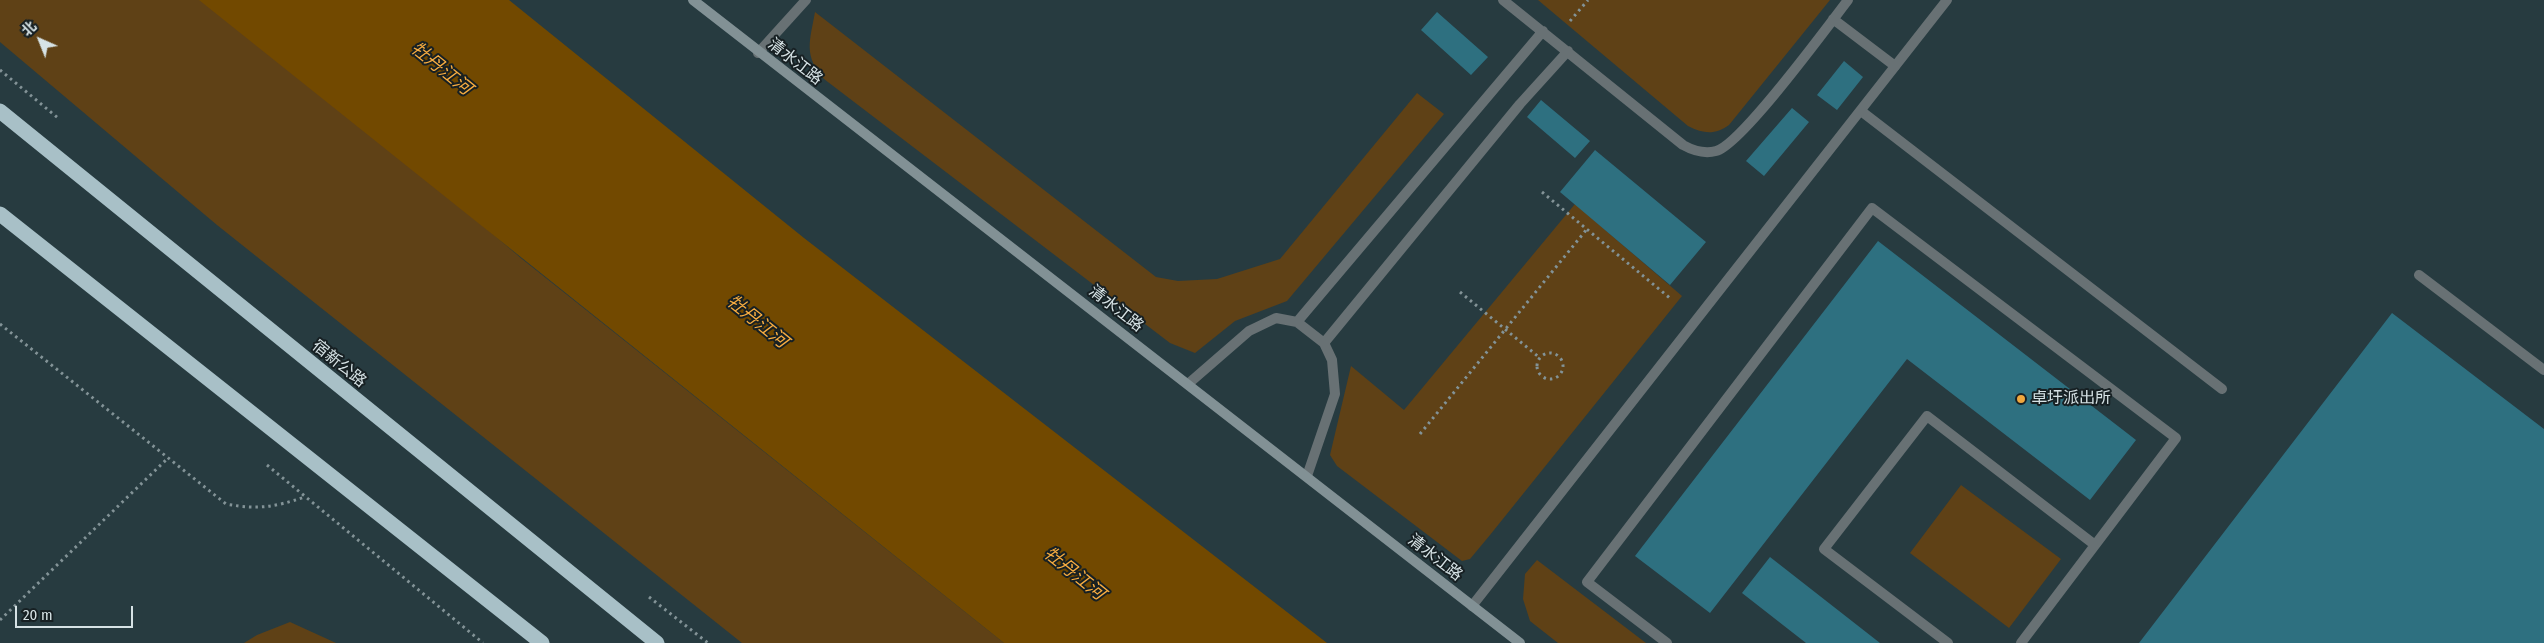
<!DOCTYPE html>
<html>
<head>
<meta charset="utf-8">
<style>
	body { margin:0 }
	#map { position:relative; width:2544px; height:643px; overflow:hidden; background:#273b40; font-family:"Fira Sans Condensed","Noto Sans SC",sans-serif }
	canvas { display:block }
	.north { position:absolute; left:15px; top:15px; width:50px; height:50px; -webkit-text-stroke:4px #172023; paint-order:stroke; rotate:316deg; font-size:14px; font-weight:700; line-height:20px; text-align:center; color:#d6e2e5 }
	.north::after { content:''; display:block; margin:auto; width:18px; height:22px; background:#d6e2e5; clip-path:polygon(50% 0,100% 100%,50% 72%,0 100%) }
	.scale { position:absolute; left:15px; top:606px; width:118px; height:22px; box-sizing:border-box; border:2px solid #d6e2e5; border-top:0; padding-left:6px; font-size:15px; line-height:18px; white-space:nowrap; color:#d6e2e5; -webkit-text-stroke:4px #172023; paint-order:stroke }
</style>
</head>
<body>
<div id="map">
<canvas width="2544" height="643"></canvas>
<div class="north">北</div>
<div class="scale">20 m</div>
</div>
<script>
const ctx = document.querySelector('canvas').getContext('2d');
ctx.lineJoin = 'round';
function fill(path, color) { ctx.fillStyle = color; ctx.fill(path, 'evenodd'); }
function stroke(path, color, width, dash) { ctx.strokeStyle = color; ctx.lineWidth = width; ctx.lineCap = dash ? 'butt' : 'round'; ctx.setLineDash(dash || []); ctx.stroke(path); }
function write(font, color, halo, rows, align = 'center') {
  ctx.font = font + ' "Fira Sans Condensed","Noto Sans SC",sans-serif'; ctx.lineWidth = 4; ctx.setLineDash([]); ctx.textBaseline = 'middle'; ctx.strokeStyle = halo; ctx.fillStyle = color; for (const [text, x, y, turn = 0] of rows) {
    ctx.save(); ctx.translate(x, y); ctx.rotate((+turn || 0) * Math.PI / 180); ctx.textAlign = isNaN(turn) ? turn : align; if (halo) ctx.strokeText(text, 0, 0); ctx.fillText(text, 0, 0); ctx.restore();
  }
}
fill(new Path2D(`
	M0,0H217L522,259L1004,643H742L217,225L0,42Z
	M1538,0H1830L1729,125C1715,135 1704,134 1688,126Z
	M815,12L1156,277L1178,281L1217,279L1280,259L1417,93L1444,114L1287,301L1235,321L1195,353L1170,343L824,79C803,55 810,41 815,12Z
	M1575,204L1682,296L1490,535L1470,559L1462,561L1337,466L1330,455L1351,366L1404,410Z
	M1961,485L2061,559L2009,628L1910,553Z
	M1537,560L1646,643H1558L1530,621L1523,599L1525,574Z
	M290,622L336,643H244L257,635Z`), '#5f4116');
fill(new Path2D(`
	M199,0H509L804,238L1327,643H1004Z`), '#724900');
fill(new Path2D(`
	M1437,12L1488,57L1471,75L1421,30Z
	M1844,61L1863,77L1837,110L1817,95Z
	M1541,100L1590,141L1575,158L1527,117Z
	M1792,108L1809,122L1764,176L1746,161Z
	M1595,150L1706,242L1670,285L1560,192Z
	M1878,241L2136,440L2090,500L1907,359L1710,613L1635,556Z
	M2392,313L2544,429V643H2139Z
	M1770,557L1880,643H1806L1742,593Z`), '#2e7080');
stroke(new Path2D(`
	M1570,21L1588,0
	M0,70L58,118
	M1542,192L1671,299
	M1460,292L1540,358
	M0,324L226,504C259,510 274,507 305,497
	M1537 366a13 13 0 1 1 26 0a13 13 0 1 1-26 0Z
	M1420,434L1587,229
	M267,465L483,643
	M649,597L708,643
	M0,620L168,458`), '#839397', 3, [2.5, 4]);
stroke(new Path2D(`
	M1503,0L1683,145C1692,150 1705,154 1716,151C1741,145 1828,26 1848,0
	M1833,19L1895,66
	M758,53L806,0
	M1861,111L2222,389
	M2419,275L2544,370
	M1297,322L1543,31
	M1324,343L1520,104L1568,51
	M1188,384L1249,331L1276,318L1297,322L1324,343L1332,360L1335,394L1307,476
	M1667,643L1587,582L1872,208L2176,438L2021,643
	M1948,643L1824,549L1927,416L2095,545`), '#687174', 10);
stroke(new Path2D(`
	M1472,606L1947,0`), '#687174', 10);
stroke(new Path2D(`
	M693,0L1520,643`), '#829195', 10);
stroke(new Path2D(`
	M0,111L657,643
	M0,214L542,643`), '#a8c0c7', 15);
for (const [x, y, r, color] of [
	[2021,399,5,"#efa73e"]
]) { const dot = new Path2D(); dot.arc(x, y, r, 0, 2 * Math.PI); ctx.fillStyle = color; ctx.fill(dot); stroke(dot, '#172023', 2); }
write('16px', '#d6e2e5', '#172023', [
	["清水江路",795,62,38],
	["清水江路",1116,309,38],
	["宿新公路",339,364,39],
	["清水江路",1435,558,38]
]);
write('16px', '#d6e2e5', '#172023', [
	["卓圩派出所",2031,399]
], 'left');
write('italic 18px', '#f8ad41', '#172023', [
	["牡丹江河",441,69,39],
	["牡丹江河",757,322,39],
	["牡丹江河",1074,574,39]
]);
</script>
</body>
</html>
